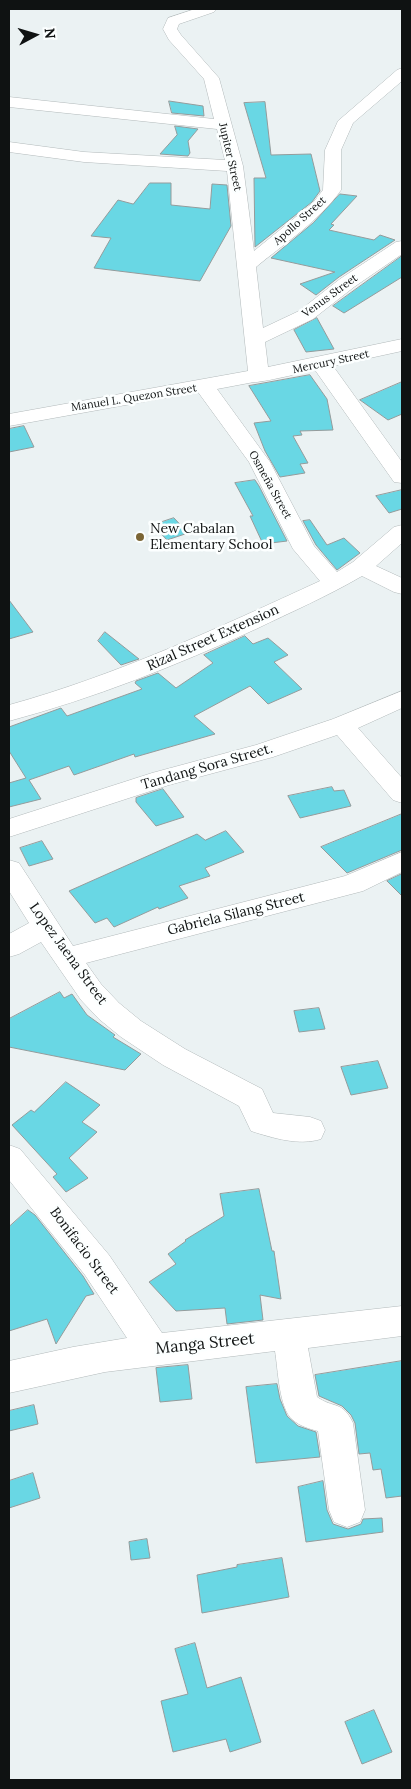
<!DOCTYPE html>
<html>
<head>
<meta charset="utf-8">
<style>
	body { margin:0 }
	#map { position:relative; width:411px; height:1789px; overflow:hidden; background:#ebf2f3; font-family:Lora,serif }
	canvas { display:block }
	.frame { position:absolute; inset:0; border:10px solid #0f1212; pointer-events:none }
	.north { position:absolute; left:10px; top:10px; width:50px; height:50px; -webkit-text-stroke:4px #fcffff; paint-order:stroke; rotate:84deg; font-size:14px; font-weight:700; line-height:20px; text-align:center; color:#0f1212 }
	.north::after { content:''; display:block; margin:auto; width:18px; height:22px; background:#0f1212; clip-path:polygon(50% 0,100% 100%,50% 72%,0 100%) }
</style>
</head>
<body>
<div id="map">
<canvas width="411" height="1789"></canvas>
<div class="frame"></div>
<div class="north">N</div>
</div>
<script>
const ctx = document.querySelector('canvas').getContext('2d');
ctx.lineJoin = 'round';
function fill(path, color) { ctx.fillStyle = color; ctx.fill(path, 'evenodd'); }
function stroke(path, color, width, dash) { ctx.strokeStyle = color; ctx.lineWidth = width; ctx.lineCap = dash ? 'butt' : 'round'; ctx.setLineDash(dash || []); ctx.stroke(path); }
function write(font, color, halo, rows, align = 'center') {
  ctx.font = font + ' Lora,serif'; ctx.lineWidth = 5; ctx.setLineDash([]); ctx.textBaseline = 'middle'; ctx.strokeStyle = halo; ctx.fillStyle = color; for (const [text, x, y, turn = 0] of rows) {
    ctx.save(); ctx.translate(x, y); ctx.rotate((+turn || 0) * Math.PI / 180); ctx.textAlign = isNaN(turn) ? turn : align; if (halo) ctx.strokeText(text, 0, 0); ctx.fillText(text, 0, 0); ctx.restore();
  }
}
const building = new Path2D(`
	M169,101L203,106L204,116L172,113Z
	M265,102L271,155L311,154L320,191L312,202L255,247L254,178H266L244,103Z
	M175,126L198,129L188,141L190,153L188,156L160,154L177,135Z
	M150,183H171V205L210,209L212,184L227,185L231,226L200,281L94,268L111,238L91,236L118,200L133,204Z
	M340,194L357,196L331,224L334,225L329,230L374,240L380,235L395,240L339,277L316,295L300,284L335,272L271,258L313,223Z
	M402,256V277L344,313L333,306Z
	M317,318L334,349L306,352L294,330Z
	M310,375L327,399L333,430L300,431L302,435L293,436L308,463L300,464L305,473L280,477L265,451L254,423L271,421L249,386Z
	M402,382V414L388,420L360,400Z
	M24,426L34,447L9,452V429Z
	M255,480L259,486L287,541L263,544L250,516H253L235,483Z
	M402,490V509L389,513L376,496Z
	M174,518L188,533L167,540L153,525Z
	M310,520L327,545L344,538L360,553L337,570L316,545L303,521Z
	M9,600L33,632L9,639Z
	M105,632L139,659L121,665L98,641Z
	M245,636L253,644L268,638L288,655L274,662L302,689L268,704L250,686L194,716L215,734L135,757L134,754L74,775L69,766L29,780L41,799L9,807V783L26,778L9,751V727L61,708L67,716L142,689L135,683L136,681L158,673L176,688L213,663L204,655Z
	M332,787L334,791L344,790L351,806L300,818L288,796Z
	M163,789L184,817L156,826L136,802V798Z
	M402,814V850L347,873L321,847Z
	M226,831L244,852L205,868L210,876L179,886L188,898L159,909L158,907L114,927L107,918L95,923L69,891L197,834L205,840Z
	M42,841L53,859L29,866L20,848Z
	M402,874V896L387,881Z
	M60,992L64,998L72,994L87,1015L115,1035L113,1037L141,1054L125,1070L9,1047V1019Z
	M319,1008L325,1029L299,1032L294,1011Z
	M378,1061L388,1088L351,1095L341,1067Z
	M66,1082L100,1105L82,1122L97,1132L69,1158L88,1178L66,1192L53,1177L57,1174L12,1125L31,1110L34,1112Z
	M259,1189L272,1251H274L281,1299L260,1295L263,1320L227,1324L225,1308L176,1311L149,1282L176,1264L168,1254L186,1241L185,1240L224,1216L220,1194Z
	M28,1210L35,1215L83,1276L94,1294L86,1296L56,1344L47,1319L9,1331V1227Z
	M402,1361V1496L386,1498L381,1469L373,1470L370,1453L359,1454L355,1423L351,1415L342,1406L319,1396L315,1375Z
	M188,1365L192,1399L160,1402L156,1368Z
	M277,1384L280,1399L287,1416L298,1426L316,1432L320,1457L256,1463L246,1387Z
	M34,1405L38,1424L9,1431V1411Z
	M33,1473L40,1498L9,1508V1481Z
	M323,1481L327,1510L333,1524L348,1529L361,1524L363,1519L382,1518L383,1532L306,1542L298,1487Z
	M147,1539L150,1558L131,1560L129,1542Z
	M282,1558L289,1597L202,1613L197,1575L237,1567V1565Z
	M195,1643L207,1688L241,1677L261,1742L230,1752L226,1739L173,1752L161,1701L188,1694L175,1649Z
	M374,1710L392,1752L362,1764L345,1722Z`);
fill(building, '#69d7e4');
stroke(building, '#949b9b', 1);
const minor = new Path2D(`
	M195,9H216L214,12L179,24L177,29L181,35L219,78L243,166L254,251L313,203L323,190L325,150L338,121L397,70L402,68V81L353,123L341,150V190C319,221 285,243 256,267L263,328L299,311L340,279L396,242L402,241V254L354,287L313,319L265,342L268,367L402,339V351L333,366L402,462V483L394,482L315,370C305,372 260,383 254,382L217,389L270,462L314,546L337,572L353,562L394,527L402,525V543L376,566L402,578V594L394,592L362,576C328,596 291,612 256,629C175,666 95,698 9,721V705C117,675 218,628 320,581L293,549L249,462L198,392L9,426V414L248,371L227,171L84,162L9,152V142L84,152L225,160L217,129L9,107V97L214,119L204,79L169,40L163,29L168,18Z
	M402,691V708L358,728L402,778V803L393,800L337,735L273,757L169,785L9,837V819L152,773L256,745L333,719Z
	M402,852V872L363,891L86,963L101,984L119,1003L141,1021L185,1049L262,1089L273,1113L310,1117L321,1121L325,1130L321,1139C299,1146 273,1138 251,1131L239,1106L163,1065L121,1037L99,1019L81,1000L41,942L19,954L9,957V934L29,923L9,891V860L19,863L73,946L345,876Z
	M9,1145L20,1149L109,1255L162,1333L402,1306V1336L308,1348L317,1397C334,1409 342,1400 353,1423L365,1510L360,1522L347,1527L334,1522L329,1510L318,1431C310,1429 300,1426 293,1420C279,1409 278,1369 275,1351L105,1372L9,1393V1361L73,1347L127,1338L85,1275L9,1180Z`);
stroke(minor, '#b2b9ba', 1);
fill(minor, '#fff');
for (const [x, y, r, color] of [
	[140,537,5,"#7b6535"]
]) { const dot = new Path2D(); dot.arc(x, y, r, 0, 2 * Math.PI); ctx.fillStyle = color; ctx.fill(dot); stroke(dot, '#fcffff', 2); }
write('11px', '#0f1212', '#fcffff', [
	["Jupiter Street",230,157,77],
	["Apollo Street",300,221,-42],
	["Venus Street",330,296,-36],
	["Mercury Street",331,362,-12],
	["Manuel L. Quezon Street",134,398,-9],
	["Osmeña Street",270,485,61]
]);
write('14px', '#0f1212', '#fcffff', [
	["New Cabalan",150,529],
	["Elementary School",150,545]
], 'left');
write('14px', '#0f1212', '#fcffff', [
	["Rizal Street Extension",213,638,-24],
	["Tandang Sora Street.",207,767,-16],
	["Gabriela Silang Street",236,914,-14],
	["Lopez Jaena Street",68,954,54],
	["Bonifacio Street",84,1251,53]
]);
write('16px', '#0f1212', '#fcffff', [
	["Manga Street",205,1344,-6]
]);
</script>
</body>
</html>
